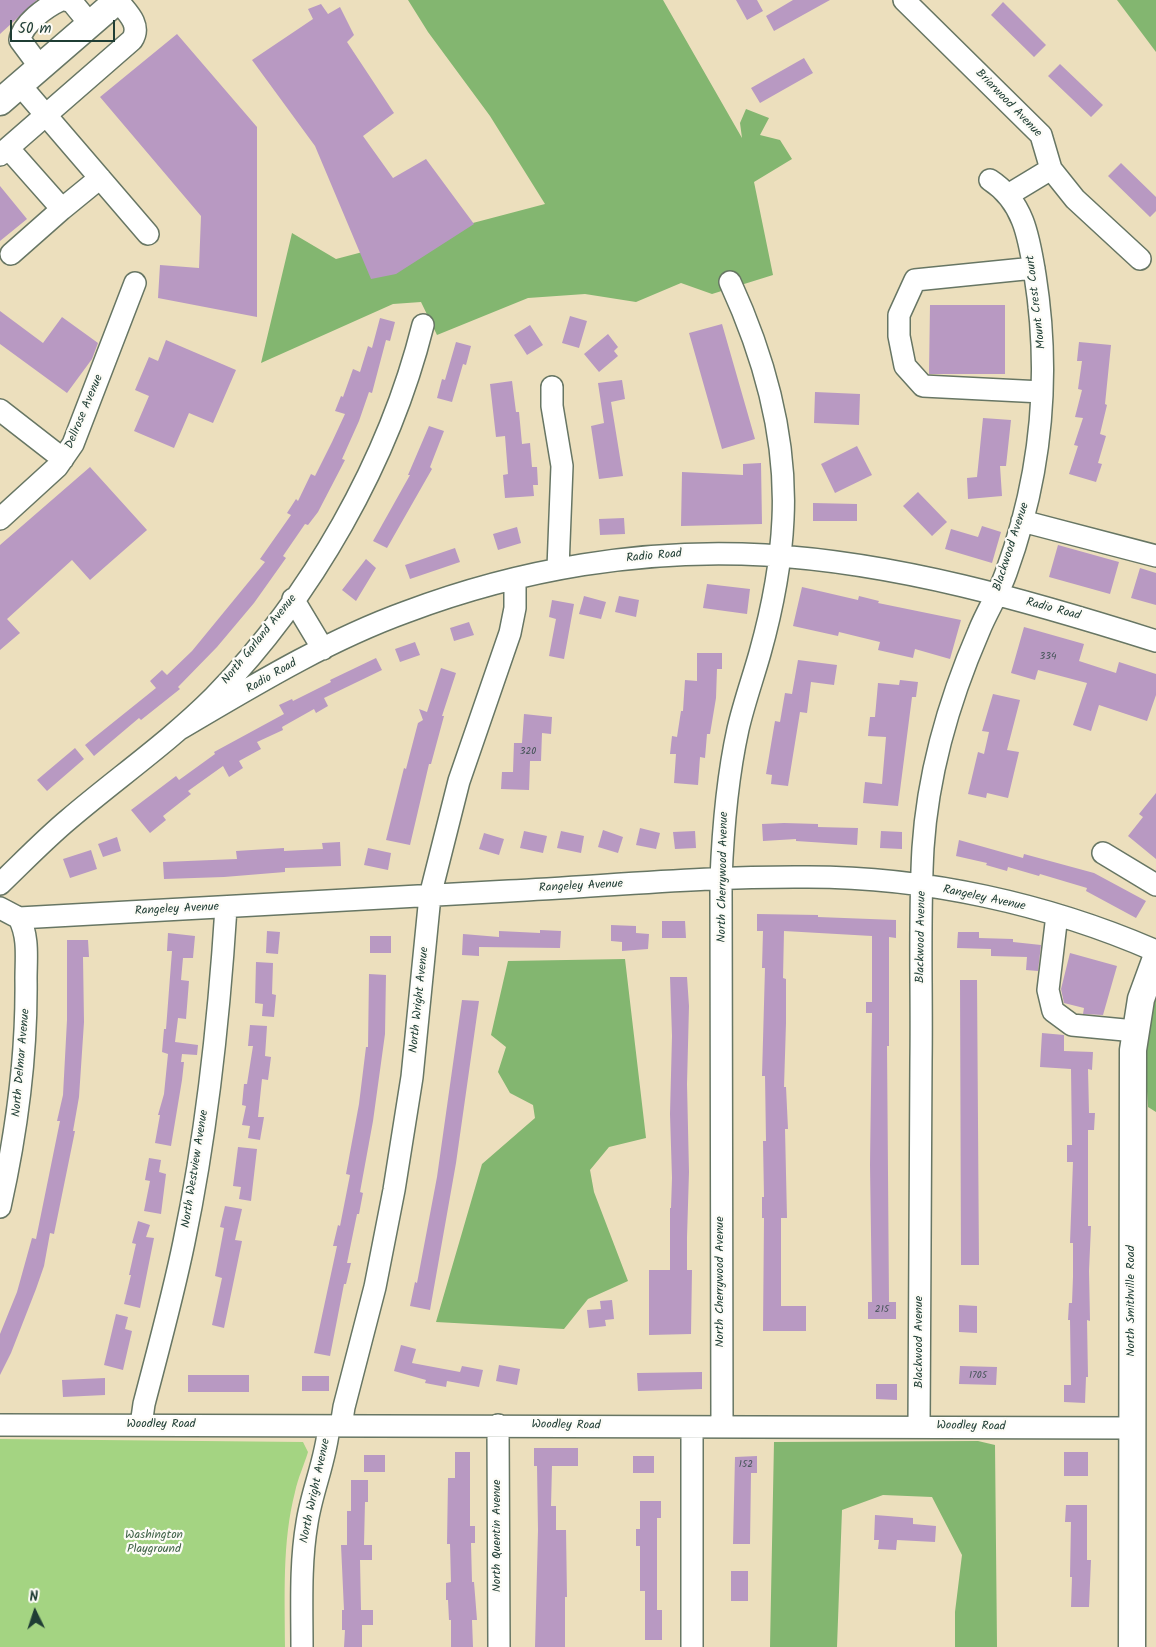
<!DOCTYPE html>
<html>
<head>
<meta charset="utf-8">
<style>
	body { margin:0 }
	#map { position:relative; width:1156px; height:1647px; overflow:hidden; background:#ecdfbd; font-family:Kalam,sans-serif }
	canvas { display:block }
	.north { position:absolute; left:10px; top:1587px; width:50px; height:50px; -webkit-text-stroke:4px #fdfcf7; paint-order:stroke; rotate:356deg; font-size:14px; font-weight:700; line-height:20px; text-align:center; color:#1f3d34 }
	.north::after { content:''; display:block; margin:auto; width:18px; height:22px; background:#1f3d34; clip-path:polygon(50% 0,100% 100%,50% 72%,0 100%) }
	.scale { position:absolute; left:10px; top:20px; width:105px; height:22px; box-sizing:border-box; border:2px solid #1f3d34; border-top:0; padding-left:6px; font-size:15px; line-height:18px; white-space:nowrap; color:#1f3d34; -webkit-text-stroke:4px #fdfcf7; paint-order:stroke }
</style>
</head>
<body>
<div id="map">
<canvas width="1156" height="1647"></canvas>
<div class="north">N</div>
<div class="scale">50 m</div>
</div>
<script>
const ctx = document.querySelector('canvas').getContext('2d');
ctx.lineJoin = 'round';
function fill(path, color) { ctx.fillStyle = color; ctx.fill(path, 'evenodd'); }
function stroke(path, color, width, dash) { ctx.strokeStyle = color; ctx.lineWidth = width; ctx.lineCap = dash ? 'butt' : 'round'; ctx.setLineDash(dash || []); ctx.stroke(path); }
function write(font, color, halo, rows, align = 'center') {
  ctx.font = font + ' Kalam,sans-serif'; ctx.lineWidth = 4.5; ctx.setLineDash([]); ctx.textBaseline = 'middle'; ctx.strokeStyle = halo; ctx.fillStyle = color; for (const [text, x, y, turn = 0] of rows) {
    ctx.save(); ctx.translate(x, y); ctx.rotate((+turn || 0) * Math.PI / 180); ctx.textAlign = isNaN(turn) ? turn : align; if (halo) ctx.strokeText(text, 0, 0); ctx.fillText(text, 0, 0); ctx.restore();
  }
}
fill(new Path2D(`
	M0,1439L303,1442L308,1452C304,1465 298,1478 295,1492C282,1542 285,1596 285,1647H0Z`), '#a4d482');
fill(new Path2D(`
	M408,0H663L742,138L740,123L746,109L769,118L760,135L780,140L792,159L754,182L773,275L712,294L681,283L636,302L585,294L528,298L437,335L421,302L393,304L261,363L292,233L336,259L545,204L490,116L428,32Z
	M1117,0H1156V52Z
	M625,959L646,1138L609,1147L590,1170L594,1192L628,1281L588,1299L564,1329L436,1322L482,1164L535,1118L533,1105L510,1093L498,1072L506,1047L491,1035L508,961Z
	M1156,967V1112L1148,1107L1141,999Z
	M978,1441L995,1445L997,1647H955V1612L962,1555L932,1497L883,1495L842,1510L837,1647H770L774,1442Z`), '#83b670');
fill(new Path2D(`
	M0,0H37L0,34Z
	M736,0H757L763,11L747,20Z
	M793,0H830L774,31L766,16Z
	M1003,2L1046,45L1034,57L991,15Z
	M321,4L328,14L340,7L354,35L347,42L394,113L363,136L393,178L426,159L474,224L396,274L371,279L315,146L252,60L313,19L308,9Z
	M177,34L257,127V317L158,298L160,265L199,268L201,216L100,97Z
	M804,58L813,73L760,103L751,88Z
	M1060,64L1103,105L1091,117L1048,76Z
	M1121,163L1156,197V211L1150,217L1108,176Z
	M0,186L27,219L0,241Z
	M930,305H1005V374H929Z
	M0,311L43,343L62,317L98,343L92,359L67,393L0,344Z
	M570,316L587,321L579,348L562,343Z
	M380,318L395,322L390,341L386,340L372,393L369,392L359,421L342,459L345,460L318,512L308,525L305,524L283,556L286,558L254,603L217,647L178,687L180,689L141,720L139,718L94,756L85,745L156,688L150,681L162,670L167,675L192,651L265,562L260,559L291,515L287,513L296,499L298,501L311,474L315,476L332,442L345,414L335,411L341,396L343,397L353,369L360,372L368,346L372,348Z
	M722,324L755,439L722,449L689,333Z
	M530,325L543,345L527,355L514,335Z
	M608,334L618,347L614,351L618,356L599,372L584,354Z
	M166,340L236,370L213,423L189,413L174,448L134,431L149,396L135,390L149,357L158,361Z
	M456,342L471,346L466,365L463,364L452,402L437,398L442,379L445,380Z
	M1079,342L1111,345L1105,404L1107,405L1100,434L1106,436L1098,463L1102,464L1096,482L1069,474L1078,446L1074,445L1083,418L1075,417L1082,390L1078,389L1082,361H1077Z
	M622,380L625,399L611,402L623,476L599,479L591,426L604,423L598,383Z
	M512,381L516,412H519L522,444L530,443L532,467H537L538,485H533L534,496L505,498L503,475L508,474L505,436L496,437L490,384Z
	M815,392L860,394L859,425L814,423Z
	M983,418L1011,420L1006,466H1000L1002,496L968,499L967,478L977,477Z
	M429,426L444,431L430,467L432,469L387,548L373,541L410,475H408Z
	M857,446L872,475L835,493L821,464Z
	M761,463L762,524L681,526L682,472L743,475V464Z
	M90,467L147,530L90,580L72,560L7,619L20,633L0,650V545Z
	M918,492L947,522L932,536L903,506Z
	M813,503L857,504V521H813Z
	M624,518L625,534L600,535L599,519Z
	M982,526L1001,532L992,563L945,549L951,529L978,537Z
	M517,527L521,543L498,550L493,534Z
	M1058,545L1119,562L1110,594L1049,577Z
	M455,548L460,562L410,579L405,565Z
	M366,559L376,568L356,601L342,590Z
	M1140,568L1156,573V605L1131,598Z
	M707,584L750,589L747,614L703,608Z
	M802,587L858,600L859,596L879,601L878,603L961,620L950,659L915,649L913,658L878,650L880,642L839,632L838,636L793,626Z
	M584,596L606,602L601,619L579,614Z
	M619,596L639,600L636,617L615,612Z
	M552,600L574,604L564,659L549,656L556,619L549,617Z
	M469,622L474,635L454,641L450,628Z
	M1024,627L1084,644L1079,661L1116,673L1119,662L1156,674V695L1147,721L1099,705L1091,731L1073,725L1087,683L1038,670L1035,680L1011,673Z
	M415,642L420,655L400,662L395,649Z
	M697,653H722V669H717L716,698L710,734H707L705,758L700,757L698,785L674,783L676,754H670L672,736L677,737L681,711H683L685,680L697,681Z
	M376,658L382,670L324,698L328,706L316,713L314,709L282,727L283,730L257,742L261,749L239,761L243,768L229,777L223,766L188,791L191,794L163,816L166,820L150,833L131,810L176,776L179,780L215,754L214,752L284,714L279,705L292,699L293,701L331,682L330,680Z
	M798,660L837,665L834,685L811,682L807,713L800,712L788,786L771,784L772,775L766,774L775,721L780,722L785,693L792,694Z
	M441,668L456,673L442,716H444L431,764H429L410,845L386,840L404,768L406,769L418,723L423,720L419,709L427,712Z
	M900,680L918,682L916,697H912L898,806L863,803L865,782L882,784L886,737L868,736L870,717H875L878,683L899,685Z
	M993,694L1020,700L1007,750L1019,752L1008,798L987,793L986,798L968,794L978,752L984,754L989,732L982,731Z
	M524,714L552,717L551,734L542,733L541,761H530L529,790L501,789L502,772H513L514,743H522Z
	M75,748L84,759L47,791L37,780Z
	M1156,793V859L1128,836L1143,817L1139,814Z
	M784,823L818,824V827L858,828L857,845L796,841V839L763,841L762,824Z
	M640,828L660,833L656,849L636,845Z
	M603,830L623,837L618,853L598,847Z
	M524,831L547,836L543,853L520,848Z
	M561,831L584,836L581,853L557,848Z
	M695,831L696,848L675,849L673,832Z
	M881,831L902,832V849L880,848Z
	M484,833L504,839L499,855L479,849Z
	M117,837L121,851L103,857L98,844Z
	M959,840L1023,858L1024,854L1094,873L1146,901L1136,918L1086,891L1087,888L1040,874L1039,876L1008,867L1007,871L986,865L987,863L956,856Z
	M340,842L341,866L285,868V872L224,877L164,879L163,862L237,859L236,851L284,848V851L323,849L322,843Z
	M368,848L391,853L388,870L364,865Z
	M91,850L97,869L70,878L63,859Z
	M757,914L818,915V917L896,920V938L889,937V1046H887L889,1302H896V1319H868V1302H872L870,1165L872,1013H866V1002H872V936L784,931L783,978L786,979V1023L784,1087H786L788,1129H785L787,1218H781V1306H806V1331H763L764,1218H762V1197H764L763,1141H766L765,1076H762L765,968H762L763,931H757Z
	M662,921H685L686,938H662Z
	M611,925L636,926V933L649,934L648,949L622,951V942L611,941Z
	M540,930L561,931L560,948L479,947V956L462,955L463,934L499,937V931L540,933Z
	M267,931L280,932L278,954L266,953Z
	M958,932H979V938L1013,939V942L1041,945L1038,971L1026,970L1027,957L991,956V949L957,948Z
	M168,933L195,936L193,958H183L181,980L189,981L186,1019L178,1018L175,1042L198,1045L197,1055L182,1054L181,1062H184L182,1080L171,1146L155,1143L160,1115H158L164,1094L168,1054L162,1052L164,1029H166L172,951H167Z
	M370,936H391V953H370Z
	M67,940H88L89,957H83L84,1022L79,1097L73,1131H75L54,1234L50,1233L44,1266L36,1289L11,1353L0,1375V1334L17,1292L32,1238L36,1239L60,1121H57L63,1095L67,1020Z
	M1070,953L1117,966L1103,1015L1083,1014L1084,1008L1064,1003L1061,989Z
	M256,962L273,963L272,994L276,995L274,1017L262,1016L263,1004L255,1003Z
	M369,974L386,975L385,1034L373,1121L360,1192L363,1193L359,1214H357L347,1263H351L346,1284H344L330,1356L314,1353L337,1246H333L338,1225L340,1226L350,1175L346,1174L359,1104L366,1047H368Z
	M670,977H687L689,1006L687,1084L689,1172L687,1237V1270H692L691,1334L649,1335V1270H670V1208H671L672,1178L670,1114L672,1036Z
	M960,980H977L979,1265H961Z
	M462,1000L479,1001L456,1163L430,1310L410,1306L415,1282L417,1283L437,1177Z
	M250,1025L267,1026L265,1056L271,1057L268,1080L262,1079L258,1117H264L260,1140L248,1138L250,1126L242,1125L246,1106L242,1105L244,1084H247L253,1046H248Z
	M1042,1033L1064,1035V1051L1093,1052L1092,1070L1088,1069L1089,1113H1095L1094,1130H1088V1226H1091L1089,1271L1090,1321L1087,1320L1088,1377H1086L1085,1403L1064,1402V1385H1071L1070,1320H1068L1069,1303H1072L1073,1277V1243H1070L1073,1162H1067V1145H1072L1071,1069L1040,1067Z
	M238,1147L257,1149L251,1201L239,1199L241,1187L233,1186Z
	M149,1158L161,1160L159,1172L166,1174L161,1214L144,1211L150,1181L145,1180Z
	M225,1206L242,1209L235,1240L242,1241L224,1328L212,1325L222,1278L215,1276L224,1228L220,1227Z
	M138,1221L150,1225L146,1237L154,1238L140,1308L124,1304L131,1275H129L136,1244L132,1243Z
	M612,1300L614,1319L605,1320L606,1326L589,1328L587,1310L601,1309L600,1301Z
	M959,1305L977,1306V1333L959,1332Z
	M116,1314L128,1317L125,1329L132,1331L123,1370L104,1365Z
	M401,1345L416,1349L412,1363L460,1372L462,1366L483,1370L479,1387L447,1381L446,1387L425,1383L426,1380L394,1371Z
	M499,1365L520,1369L517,1385L496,1381Z
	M960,1366L997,1367L996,1385L959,1384Z
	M702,1372V1389L638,1391L637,1373Z
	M188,1375H249V1392H188Z
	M302,1376H329V1391H302Z
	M105,1378V1395L63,1397L62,1380Z
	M876,1384H897V1400L876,1399Z
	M534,1448H578V1466H552L551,1506H556V1530H566L567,1597H565V1647H535L538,1530L537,1466H534Z
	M455,1452H470V1526H475V1543H471L472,1582H474L477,1620H472L473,1647H451V1620H449L448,1600H446V1583L451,1582L450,1544H447L448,1478H455Z
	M1064,1452H1088V1476H1064Z
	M364,1455H385V1472H364Z
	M633,1456H654V1473H633Z
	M757,1456V1473H751L750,1544H733L735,1457Z
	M351,1480H368V1502H365L364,1545H372V1560H360L361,1610H373V1625H362V1647H344L345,1630H342V1610H344L341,1545H347V1511H351Z
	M640,1501H661V1518H657V1610H662V1640H645V1591H640V1546H636V1529H640Z
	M1066,1505H1087V1560H1091L1089,1607H1071L1072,1577H1070L1071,1522H1065Z
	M875,1515L913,1518V1524L936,1526L935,1542L897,1540L896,1550L878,1549L879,1540H874Z
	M731,1571H748V1601H731Z`), '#b899c2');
const minor = new Path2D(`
	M65,0L72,2L90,24
	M904,0L1041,135L1051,169L1075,199L1140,259
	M40,67L20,40C22,24 46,7 61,0
	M20,85L148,234
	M8,148L62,209L100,178
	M0,155L132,40C142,25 127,12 117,0
	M1008,195L1051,169
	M11,254L62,209
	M1034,268L915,280L899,315V336L905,366L923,386L1042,392
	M552,387V406L562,466L558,568
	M0,410L63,459
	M0,519L57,467L73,444L135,283
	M1022,521L1156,556
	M293,599L323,649
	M178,730C251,687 326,641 406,612C520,569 644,548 765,555C899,563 1029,601 1156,641
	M1103,853L1156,885
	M0,884C23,862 45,839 69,819C117,778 169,742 214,697C312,596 389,461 423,325
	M0,908L19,918C182,910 345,900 509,891C608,886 708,876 808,877C926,877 1048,904 1156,951
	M1057,915L1048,990L1053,1011L1072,1025L1135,1031
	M0,1207C17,1131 27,1056 26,979C26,958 29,937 19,918
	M0,1425L1132,1428
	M141,1425L144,1404C158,1350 173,1296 184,1242C207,1132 219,1019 226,908
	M498,1425L499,1647
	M341,1426L344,1407L375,1287L394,1190L412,1077L430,896L459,781L510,633L515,608V579
	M722,1427L721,879C723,828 727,779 738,729C744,703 753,678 760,653C772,610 781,564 783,519C787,436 764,356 730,282
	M919,1427C920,1304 921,1182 921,1060C922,989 919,918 923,848C928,772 949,700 979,631C987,611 999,593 1006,573C1041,477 1051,376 1035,275C1029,238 1024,202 990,180
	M302,1647C302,1606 300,1564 307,1523C312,1490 326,1460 329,1426
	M692,1647V1428`);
const major = new Path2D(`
	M0,102L118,0
	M1132,1647L1133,1050L1141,999L1156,958`);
stroke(minor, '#677664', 24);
stroke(major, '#677664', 29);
stroke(minor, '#fff', 21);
stroke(major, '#fff', 26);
write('10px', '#455458', null, [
	["334",1048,657],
	["320",528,752],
	["215",882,1310],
	["1705",978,1376],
	["152",746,1465]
]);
write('12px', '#1f3d34', '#fdfcf7', [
	["Briarwood Avenue",1008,104,46],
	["Mount Crest Court",1037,302,-97],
	["Dellrose Avenue",85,412,-67],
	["Blackwood Avenue",1012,547,-72],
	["Radio Road",654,557,-5],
	["Radio Road",1053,610,15],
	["North Garland Avenue",260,640,-51],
	["Radio Road",272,677,-30],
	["North Cherrywood Avenue",724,877,-89],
	["Rangeley Avenue",581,887,-3],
	["Rangeley Avenue",984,899,12],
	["Rangeley Avenue",177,910,-3],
	["Blackwood Avenue",922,937,-89],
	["North Wright Avenue",420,1000,-84],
	["North Delmar Avenue",22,1063,-85],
	["North Westview Avenue",196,1169,-81],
	["North Cherrywood Avenue",721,1282,-90],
	["North Smithville Road",1132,1301,-90],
	["Blackwood Avenue",920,1342,-90],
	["Woodley Road",161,1425],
	["Woodley Road",566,1426,1],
	["Woodley Road",971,1427,1],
	["North Wright Avenue",316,1491,-78],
	["North Quentin Avenue",498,1536,-90]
]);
write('12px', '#406348', '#fdfcf7', [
	["Washington",154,1536],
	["Playground",154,1550]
]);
</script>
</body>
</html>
